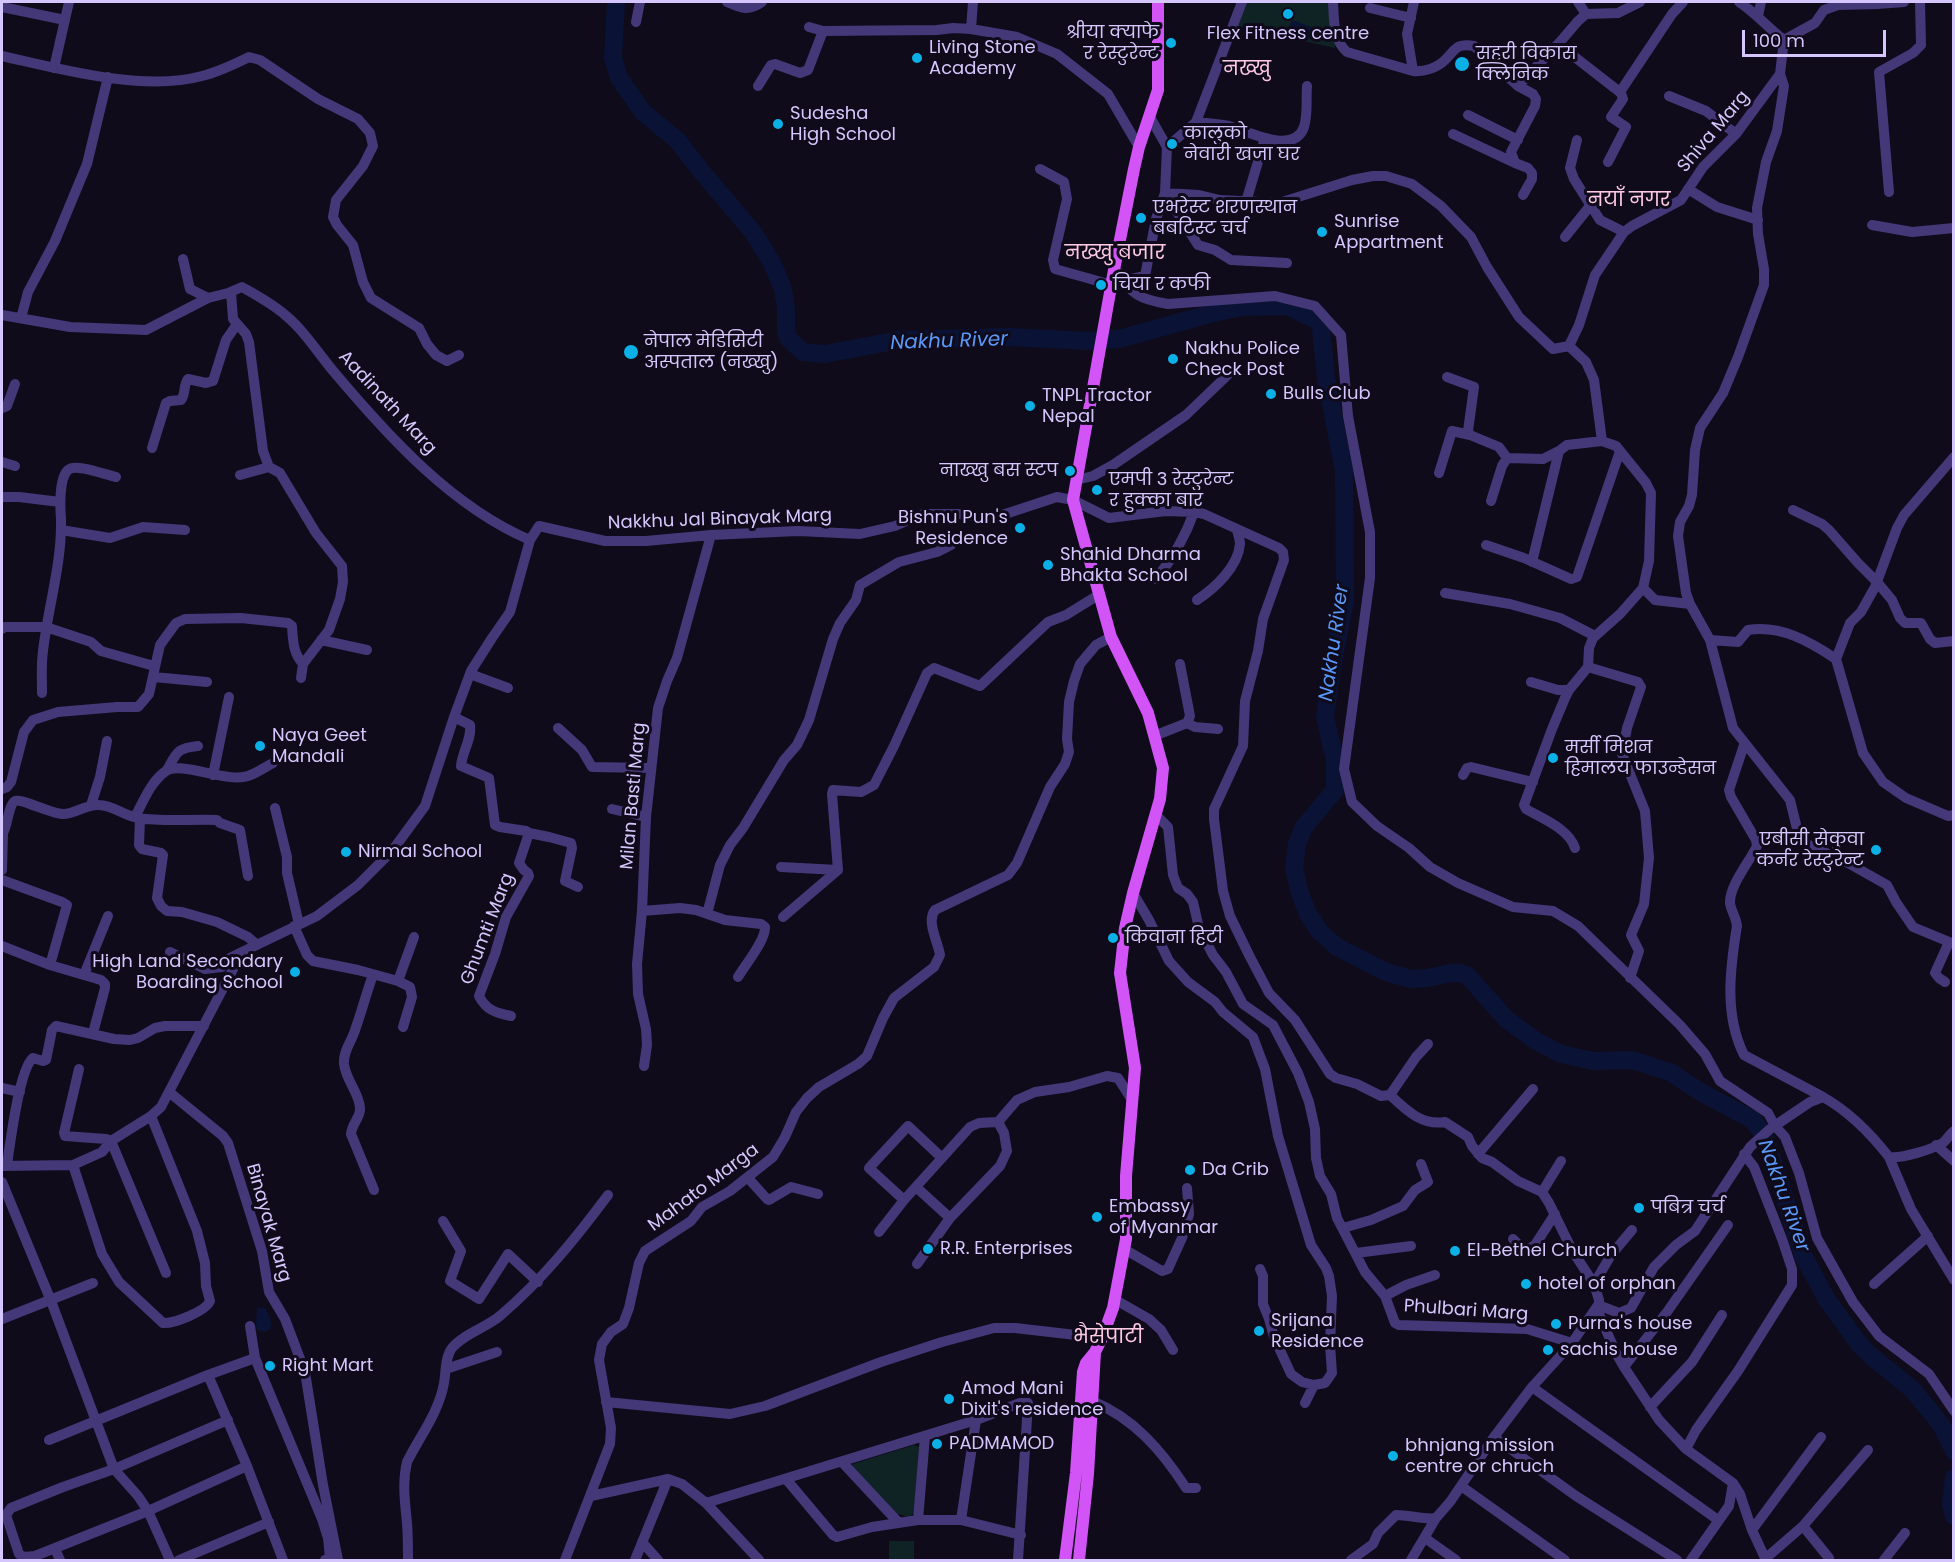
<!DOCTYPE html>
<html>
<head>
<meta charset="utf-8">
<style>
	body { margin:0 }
	#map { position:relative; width:1955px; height:1562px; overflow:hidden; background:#100b1b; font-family:Poppins,sans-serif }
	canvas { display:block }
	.frame { position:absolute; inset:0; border:3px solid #d5c7fd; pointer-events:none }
	.scale { position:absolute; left:1742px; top:30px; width:144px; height:27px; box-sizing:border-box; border:3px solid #d5c7fd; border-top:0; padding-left:8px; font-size:18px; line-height:21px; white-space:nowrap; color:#d5c7fd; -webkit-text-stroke:4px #100b1b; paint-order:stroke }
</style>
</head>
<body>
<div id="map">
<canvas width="1955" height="1562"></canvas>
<div class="frame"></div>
<div class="scale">100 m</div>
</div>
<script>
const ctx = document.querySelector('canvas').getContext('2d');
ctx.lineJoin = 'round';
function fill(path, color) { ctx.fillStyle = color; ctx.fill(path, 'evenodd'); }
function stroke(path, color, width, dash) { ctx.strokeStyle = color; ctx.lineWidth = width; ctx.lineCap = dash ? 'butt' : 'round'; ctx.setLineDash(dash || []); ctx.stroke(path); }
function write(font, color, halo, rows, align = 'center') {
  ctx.font = font + ' Poppins,"Noto Sans Devanagari",sans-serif'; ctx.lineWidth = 6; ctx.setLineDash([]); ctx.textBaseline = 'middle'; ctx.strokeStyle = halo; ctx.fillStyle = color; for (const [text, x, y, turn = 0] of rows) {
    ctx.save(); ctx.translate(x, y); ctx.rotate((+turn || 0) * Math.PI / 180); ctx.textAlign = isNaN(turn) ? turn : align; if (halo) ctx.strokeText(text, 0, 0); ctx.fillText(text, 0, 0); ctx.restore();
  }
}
fill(new Path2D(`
	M1246,2H1336L1335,48L1236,26Z
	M914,1445L919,1447L915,1512L909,1517L895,1513L852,1468L853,1464Z
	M889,1541H914V1560H889Z`), '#0f2224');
fill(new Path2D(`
	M1292,20L1317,29L1313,40L1287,31Z
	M259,1307L266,1309L272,1323L270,1329L265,1332L257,1330L256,1325L257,1308Z`), '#0a1335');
stroke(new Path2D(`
	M616,2L613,58L619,78L643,112L678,141L701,171L753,232L772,263L783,289L786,308V331L788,338L803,352L825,354L899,340L1010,337L1088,341L1119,339L1213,313L1243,307L1287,306L1318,321L1321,328L1326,378L1344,471L1345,601L1333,661L1325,717L1335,760V790L1304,827L1297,844L1294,868L1299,890L1307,912L1320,932L1337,947L1386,972L1411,979L1427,978L1451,973H1460L1468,976L1506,1019L1536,1041L1561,1054L1593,1061L1632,1060L1672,1073L1699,1091L1753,1120L1763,1134L1768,1146L1803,1255L1827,1300L1860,1345L1871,1356L1913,1390L1942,1426L1954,1451
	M1954,1478L1951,1504L1954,1516`), '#0a1335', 18);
stroke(new Path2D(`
	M727,2C741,8 748,12 762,2
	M1333,2C1334,19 1333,40 1347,52L1413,71C1424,72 1437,68 1445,60C1456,49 1456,43 1474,46L1518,86L1533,94L1536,99L1535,106L1511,152L1515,163L1528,168L1532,173V179L1523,195
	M1578,2L1586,14
	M1739,2C1756,13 1768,28 1784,40
	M2,7L65,20
	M1370,8L1411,18
	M1758,16L1761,2
	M636,22L640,2
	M809,27L823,31L937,30L953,28L971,29L1017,37L1057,54L1108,94L1139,147
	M971,29L973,2
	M1558,44L1621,93L1623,99L1611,117L1626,127L1608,162
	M2,56C60,69 143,92 202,76C218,72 235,64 249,57L260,60L318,99L358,119L370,133L373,146L363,166L336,200L333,217L337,225L353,245L363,282L371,298L419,328L427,344L436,355L447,361L459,355
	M54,68L69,2
	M1413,71L1407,34L1414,2
	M758,86L771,65L775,64L800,73L808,70L823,31
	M1518,86L1560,42L1578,21L1586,14L1618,13L1640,2
	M1620,92L1672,14L1683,2
	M1669,96L1706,111L1736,134
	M1468,115L1518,140
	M1150,117L1167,147
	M1196,122C1207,123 1218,124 1229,126C1248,131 1294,156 1304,127C1308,115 1306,98 1307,86
	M1453,134L1515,163
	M1577,140L1570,168L1574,179L1600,220L1624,232
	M1040,169L1064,182L1067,199L1053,260L1055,269L1112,285
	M1688,189L1717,207L1758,220
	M1889,192L1879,72L1913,53L1921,45L1920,2
	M1165,193L1199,195L1220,200L1279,203L1352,180L1373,176H1386L1412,184L1441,206L1471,237L1487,267L1519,317L1553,349L1569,346L1586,362L1594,380L1602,441L1616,446L1646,483L1651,493L1649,561L1643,588L1620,614L1593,638L1589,648L1588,667L1638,682L1641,687L1627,728L1622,754L1645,811L1649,858L1644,904L1631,935L1639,951L1630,978
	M1165,193L1198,245L1215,250L1231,260L1287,263
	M1246,202L1265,138
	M1872,225L1912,232L1954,228
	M1565,237L1590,206
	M183,259L190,289L208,298L228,293L242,287C256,295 271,303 284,314C304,330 318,353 334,372C388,436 452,507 530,540
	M1114,270C1133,294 1137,299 1168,304L1275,296L1315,306L1341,335L1348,416L1370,532V578L1344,769L1352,802L1377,826L1409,848L1430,867L1458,883L1513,907L1553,911L1578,926L1680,1025L1705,1054L1720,1081L1768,1113L1775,1126L1785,1137L1799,1173L1817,1238L1853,1302L1879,1336L1929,1374L1954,1411
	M1117,272L1131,279L1145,276L1156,219L1165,193L1167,147L1196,122L1242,2
	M231,292L233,319L246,334L249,342L263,451L269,467
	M2,315L70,327L146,330L208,298
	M21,318L28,292L55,241L87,164L108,77
	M1569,346L1579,325L1595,275L1624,232L1632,226L1681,200L1703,167L1736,134L1780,74
	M1447,377L1474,387L1468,431L1470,435L1499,447L1507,458L1543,459L1559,451
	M2,408L7,406L15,384
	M152,448L166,403L170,401L181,400C186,394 183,385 188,379L206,383L213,381L226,340L237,324
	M1954,457L1904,515L1897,528L1875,587L1861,612L1850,623L1836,659L1863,753L1883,782L1906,798L1948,816L1954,815
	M2,462L15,466
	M1439,473L1452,431L1470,435
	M240,475L269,467L280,473L316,533L342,566L343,582L340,599L329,630L303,664L301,678
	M1076,480L1093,476L1113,465L1186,415L1235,368
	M2,497H19L60,502
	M1491,501L1502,466L1507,458
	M1793,510L1822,524L1829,530L1858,563L1877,582L1892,600L1900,618L1905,623H1921L1930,639L1935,643L1954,641
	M61,530L110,538L143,527L185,530
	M1486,545L1524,558L1571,579L1577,577L1620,451
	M1532,562L1559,451L1567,445L1602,441
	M1156,579C1173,558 1185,538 1194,512
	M1643,588L1655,600L1690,604L1710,640L1733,728L1790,800L1800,841L1848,863L1887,885L1896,902L1913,927L1954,944
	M1445,593L1510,604L1560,618L1595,636
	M1197,600C1215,588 1238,567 1240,544C1240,540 1238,534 1237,530
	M1690,604L1686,593L1678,536L1680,522L1689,506L1692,495L1695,450L1700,428L1723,393L1738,357L1764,285V269L1758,234L1757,208L1766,162L1777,131L1784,86L1780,74L1784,40L1815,23L1824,10L1838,5L1877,4L1904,2
	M2,629L4,627H46L91,642L101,651L154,666
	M321,640L367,650
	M1710,640L1738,642L1748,630C1781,625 1809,641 1836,659
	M470,674L508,688
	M154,677L207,682
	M1531,682L1558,690H1569
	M42,693C42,679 41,665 43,651C48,607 62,564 61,519C60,507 59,478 68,470C76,463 106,475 116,477
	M454,717L470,725C472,739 462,752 461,766L489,778L495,825L500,827L526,831L529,833L519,863L524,870L528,873L529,876L506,917L495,954L479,996C486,1010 496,1013 511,1016
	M1187,723L1195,727L1218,729
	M558,728L582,750L592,767L651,768
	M1154,736L1187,723L1190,716L1180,664
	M1744,745L1729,790L1731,797L1756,840L1757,846C1750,861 1729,886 1730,903C1731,911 1736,917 1737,926C1730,969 1724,1015 1744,1055L1823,1097
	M167,770C177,752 177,748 198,746
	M213,775L229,697
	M1463,775L1467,768L1471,767L1533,782
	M2,789L7,787L11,782L24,732L33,720L58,712L117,707H138L149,694L160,645L176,623L185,619L241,618L288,623L292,626C293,641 293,653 303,664
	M91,805L100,777L107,741
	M275,808L287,857V873L299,924
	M612,809L646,817
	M1156,815L1168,827L1173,875L1178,888L1187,894L1193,902L1199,928L1213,955L1226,972L1243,1004L1273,1025L1298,1073L1309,1102L1315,1129L1316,1158L1320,1176L1331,1194L1337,1218L1365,1272L1385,1296L1395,1323L1399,1325L1527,1329L1572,1343
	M135,817C143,802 151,781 166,771C181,761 226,783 248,776C257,773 265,767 273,763
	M140,818L139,845L142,849L161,853L163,855L157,898L161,906L167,911L182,912L217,922L248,937L256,944
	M529,833L549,837L571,843L572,848L565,881L578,887
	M2,835C8,827 8,805 15,801C21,798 51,814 63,814C76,814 86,804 99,805C113,805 124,816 138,818C163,822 191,819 217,820L220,823L240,830L248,876
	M1575,848C1569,829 1543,819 1526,809L1524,805L1552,729L1565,698L1569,690L1588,667
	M781,867L838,870
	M2,870L3,834
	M2,880L62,902L67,905L50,965
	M1133,893L1149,920L1169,961L1188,982L1215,1002L1223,1012L1253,1037L1265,1069L1278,1136L1311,1245L1326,1268L1329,1276L1332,1296L1330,1345L1332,1373L1325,1383L1314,1385L1305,1403
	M642,911L680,908L696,910L725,920L761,924L765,927C766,940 745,965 738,977
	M707,914L720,865L730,845L743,828L784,760L797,745L809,720L833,639L840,623L856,600L860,585L899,562L937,552L951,545
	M783,917L838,870L832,794L833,790L861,792L874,785L894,746L927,673L934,668L980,686L1048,622L1066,615L1100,594
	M294,926L307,955L313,961L358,970L398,981L410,987L412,997L403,1027
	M2,946L50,965L101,980L105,984V988L93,1033
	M170,952L205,969L222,967L228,959L242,952
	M84,975L108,916
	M373,975C366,994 361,1014 354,1033C350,1044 343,1052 344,1064C346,1081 359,1092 360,1108C361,1117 352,1123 351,1134L374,1190
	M398,981L414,937
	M1945,982L1939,978L1935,973L1949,942
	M644,1066L647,1045L646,1029L638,994L637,964L642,911L646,817L658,708L667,681L677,658L711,535
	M79,1069L64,1133L65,1136L106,1139L111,1141L166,1273
	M2,1088L20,1092
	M169,1092L223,1136L228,1143L262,1251L269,1292L285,1319L305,1372L323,1485L338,1560
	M1390,1095L1416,1057L1428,1044
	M1936,1145L1954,1161
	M1478,1154L1533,1089
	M1889,1157L1911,1209L1954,1280
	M7,1165C10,1145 19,1069 33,1058L43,1061L46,1060L52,1030L56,1026L114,1039L130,1040L138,1038L155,1028L165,1026H204
	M73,1165L102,1254L119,1282L163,1323C174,1324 206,1311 210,1301L206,1286L205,1263L197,1231L151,1116
	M2,1166L73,1165L102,1152L111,1141L151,1116L161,1107L242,952L317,916L358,885L392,851L425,806L454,717L471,671L492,638L510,612L530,540L539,526L605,541H646L711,535L798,531L860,534L895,526L923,514H958L993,518L1057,497L1073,500L1109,518L1166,511L1194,512L1204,514L1279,548L1283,552L1284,560L1263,619L1258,651L1245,701L1243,746L1214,809V819L1223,891L1230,916L1249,955L1269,993L1295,1020L1330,1074L1336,1078L1357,1084L1381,1096L1390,1095C1406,1110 1422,1126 1445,1122L1468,1137L1472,1146L1482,1158L1492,1162L1518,1181L1542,1192L1549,1203L1572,1250L1594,1284L1599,1300V1314L1616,1353L1624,1367L1659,1420L1686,1449L1733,1483L1740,1494L1752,1530L1766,1560
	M748,1178L767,1199L769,1200L791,1187L818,1194
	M2,1182L51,1301L114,1469L138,1496L148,1511L170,1560
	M916,1187L950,1218
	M1542,1192L1561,1161
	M904,1200L869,1168L908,1126L942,1158
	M443,1221L461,1251L450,1281L479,1299L508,1254L538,1282
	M1343,1228L1371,1220L1403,1206L1415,1190L1428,1182L1421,1164
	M879,1232L904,1200L970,1127L979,1123L998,1122L1017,1100L1035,1092L1069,1087L1107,1076L1118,1078L1132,1100
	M1513,1239L1521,1247L1528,1249L1535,1245L1555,1214
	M1124,1249L1162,1271L1168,1269L1182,1238L1189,1214L1187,1188
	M1356,1253L1411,1246
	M917,1264L950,1218L1000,1166L1007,1151L1004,1133L998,1122
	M1260,1269L1263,1276V1304L1269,1319L1274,1337L1291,1374L1302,1382L1314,1385
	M1594,1284L1611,1255L1632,1230
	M1874,1284L1928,1236
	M1385,1296L1406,1285L1435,1275
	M1114,1299L1149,1319L1161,1330L1173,1350
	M2,1319L93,1283
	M250,1326L255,1358L322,1519L328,1538L330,1558L325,1560
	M1624,1367L1667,1312L1728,1225
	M446,1369L497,1352
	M208,1375L247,1466L283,1560
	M1532,1387L1718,1520
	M1092,1401C1134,1418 1162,1451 1186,1488H1196
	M606,1402L730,1414L765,1406L881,1362L942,1342L994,1328H1015L1102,1338
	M1650,1407L1692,1362L1722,1315
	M228,1420L114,1469L63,1487L11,1508L6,1515L19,1554L24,1557L35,1556L148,1511L247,1466
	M1494,1437L1576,1496L1677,1560
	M49,1440L208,1375L255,1358
	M1686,1449L1696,1430L1738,1371L1792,1285V1269L1782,1239L1754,1167L1744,1154
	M842,1462L898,1522
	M786,1479L833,1535L837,1537L872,1527L918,1520H961L1021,1535
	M1461,1486L1565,1560
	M591,1496L668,1479L682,1484L706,1503L759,1560
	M706,1503L976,1420L1020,1403H1028L1018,1560
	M918,1520L925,1436
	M961,1520L976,1420
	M1803,1526L1829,1558
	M1752,1530L1821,1437
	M1425,1538L1456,1560
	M642,1542L658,1560
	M55,1549L60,1560
	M1766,1558L1803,1526L1868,1450
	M179,1560L269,1522
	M408,1560C408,1548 408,1535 407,1523C405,1502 402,1483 407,1462C420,1436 439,1412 444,1383C446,1372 445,1357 452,1348C463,1334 488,1327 501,1315C542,1280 576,1238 608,1195
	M565,1560L610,1444L611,1428L599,1360L602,1344L611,1332L623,1324L629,1308L639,1263L645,1251L691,1221L702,1207L730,1191L773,1157L785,1137L796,1112L807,1098L819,1087L858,1064L867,1056L883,1018L894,998L934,967L940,955C938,942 926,921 935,910L1008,875L1017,863L1050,787L1065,764L1069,752L1067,739L1069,702L1074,681L1080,664L1096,645L1111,637
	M635,1560L668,1479
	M1351,1560L1373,1544L1378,1533L1396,1515C1409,1515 1426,1520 1436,1518
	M1411,1560L1436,1518L1450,1502L1494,1437L1532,1387L1572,1343L1598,1305L1619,1313L1631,1308L1654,1267L1676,1245L1695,1231L1750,1147L1770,1129L1810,1102L1823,1097C1848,1111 1871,1134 1889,1157C1901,1159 1934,1149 1944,1142C1947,1139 1950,1134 1954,1131
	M1691,1560L1729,1506L1733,1483
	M1884,1560L1905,1533`), '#443878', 10);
stroke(new Path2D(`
	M1065,1560L1076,1473L1083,1372L1086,1363L1095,1352L1102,1338L1113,1308L1126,1239V1176L1135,1068L1120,973L1125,928L1133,893L1160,799L1163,768L1148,713L1111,637L1073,500L1114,270L1134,169L1139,147L1158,90V2
	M1079,1560L1088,1474L1095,1352`), '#d254f7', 12);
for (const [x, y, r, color] of [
	[1288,14,6,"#0ab0e6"],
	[1171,43,6,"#0ab0e6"],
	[917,58,6,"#0ab0e6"],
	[1462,64,8,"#0ab0e6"],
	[778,124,6,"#0ab0e6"],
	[1172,144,6,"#0ab0e6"],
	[1141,218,6,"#0ab0e6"],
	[1322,232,6,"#0ab0e6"],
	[1101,285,6,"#0ab0e6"],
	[631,352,8,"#0ab0e6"],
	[1173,359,6,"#0ab0e6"],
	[1271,394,6,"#0ab0e6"],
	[1030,406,6,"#0ab0e6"],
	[1070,471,6,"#0ab0e6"],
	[1097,490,6,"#0ab0e6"],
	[1020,528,6,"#0ab0e6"],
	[1048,565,6,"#0ab0e6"],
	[260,746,6,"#0ab0e6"],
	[1553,758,6,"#0ab0e6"],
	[1876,850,6,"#0ab0e6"],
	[346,852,6,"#0ab0e6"],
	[1113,938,6,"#0ab0e6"],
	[295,972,6,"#0ab0e6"],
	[1190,1170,6,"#0ab0e6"],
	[1639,1208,6,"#0ab0e6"],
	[1097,1217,6,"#0ab0e6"],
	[928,1249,6,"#0ab0e6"],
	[1455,1251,6,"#0ab0e6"],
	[1526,1284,6,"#0ab0e6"],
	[1556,1324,6,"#0ab0e6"],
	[1259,1331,6,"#0ab0e6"],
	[1548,1350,6,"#0ab0e6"],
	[270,1366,6,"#0ab0e6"],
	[949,1399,6,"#0ab0e6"],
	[937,1444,6,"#0ab0e6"],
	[1393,1456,6,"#0ab0e6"]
]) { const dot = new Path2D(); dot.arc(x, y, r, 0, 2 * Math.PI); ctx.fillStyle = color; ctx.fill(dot); stroke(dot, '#100b1b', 2); }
write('18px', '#d5c7fd', '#100b1b', [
	["श्रीया क्याफे",1159,33,"right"],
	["र रेस्टुरेन्ट",1159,54,"right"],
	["Flex Fitness centre",1288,34,"center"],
	["Living Stone",929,48],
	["Academy",929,69],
	["सहरी विकास",1476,54],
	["क्लिनिक",1476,75],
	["Sudesha",790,114],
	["High School",790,135],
	["कालुको",1184,134],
	["नेवारी खजा घर",1184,155],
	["एभरेस्ट शरणस्थान",1153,208],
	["बबटिस्ट चर्च",1153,229],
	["Sunrise",1334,222],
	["Appartment",1334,243],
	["चिया र कफी",1113,285],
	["नेपाल मेडिसिटी",644,342],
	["अस्पताल (नख्खु)",644,363],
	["Nakhu Police",1185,349],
	["Check Post",1185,370],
	["Bulls Club",1283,394],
	["TNPL Tractor",1042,396],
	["Nepal",1042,417],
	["नाख्खु बस स्टप",1058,471,"right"],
	["एमपी 3 रेस्टुरेन्ट",1109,480],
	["र हुक्का बार",1109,501],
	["Bishnu Pun's",1008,518,"right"],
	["Residence",1008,539,"right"],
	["Shahid Dharma",1060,555],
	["Bhakta School",1060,576],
	["Naya Geet",272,736],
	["Mandali",272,757],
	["मर्सी मिशन",1565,748],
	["हिमालय फाउन्डेसन",1565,769],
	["एबीसी सेकुवा",1864,840,"right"],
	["कर्नर रेस्टुरेन्ट",1864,861,"right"],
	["Nirmal School",358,852],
	["किवाना हिटी",1125,938],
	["High Land Secondary",283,962,"right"],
	["Boarding School",283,983,"right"],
	["Da Crib",1202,1170],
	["Embassy",1109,1207],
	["of Myanmar",1109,1228],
	["पबित्र चर्च",1651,1208],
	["R.R. Enterprises",940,1249],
	["El-Bethel Church",1467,1251],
	["hotel of orphan",1538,1284],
	["Srijana",1271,1321],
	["Residence",1271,1342],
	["Purna's house",1568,1324],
	["sachis house",1560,1350],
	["Right Mart",282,1366],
	["Amod Mani",961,1389],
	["Dixit's residence",961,1410],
	["PADMAMOD",949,1444],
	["bhnjang mission",1405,1446],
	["centre or chruch",1405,1467]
], 'left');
write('18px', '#d5c7fd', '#100b1b', [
	["Shiva Marg",1714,132,-50],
	["Aadinath Marg",387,403,47],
	["Nakkhu Jal Binayak Marg",720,520,-2],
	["Milan Basti Marg",634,796,-85],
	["Ghumti Marg",488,929,-69],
	["Mahato Marga",704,1188,-37],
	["Binayak Marg",268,1223,74],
	["Phulbari Marg",1466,1311,4]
]);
write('20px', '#fdc9e3', '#100b1b', [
	["नख्खु",1247,70],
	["नयाँ नगर",1629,201],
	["नख्खु बजार",1115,254],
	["भैसेपाटी",1108,1338]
]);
write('italic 20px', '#5a98f8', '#100b1b', [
	["Nakhu River",949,342,-2],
	["Nakhu River",1335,643,-82],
	["Nakhu River",1783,1196,70]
]);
</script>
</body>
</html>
